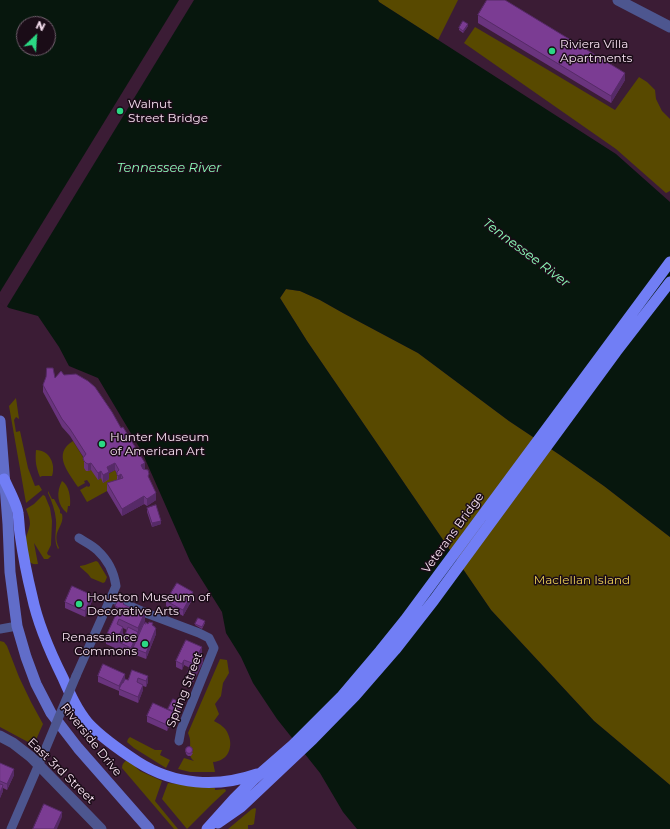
<!DOCTYPE html>
<html>
<head>
<meta charset="utf-8">
<style>
	body { margin:0 }
	#map { position:relative; width:670px; height:829px; overflow:hidden; background:#3b1c35; font-family:Montserrat,sans-serif }
	canvas { display:block }
	.north { position:absolute; left:16px; top:16px; width:40px; height:40px; box-sizing:border-box; background:#1a0c17; border:1px solid #72616e; border-radius:50%; rotate:25deg; font-size:11px; font-weight:700; line-height:16px; text-align:center; color:#f7e1f1 }
	.north::after { content:''; display:block; margin:auto; width:14px; height:18px; background:#2bd884; clip-path:polygon(50% 0,100% 100%,50% 72%,0 100%) }
</style>
</head>
<body>
<div id="map">
<canvas width="670" height="829"></canvas>
<div class="north">N</div>
</div>
<script>
const ctx = document.querySelector('canvas').getContext('2d');
ctx.lineJoin = 'round';
function fill(path, color) { ctx.fillStyle = color; ctx.fill(path, 'evenodd'); }
function stroke(path, color, width, dash) { ctx.strokeStyle = color; ctx.lineWidth = width; ctx.lineCap = dash ? 'butt' : 'round'; ctx.setLineDash(dash || []); ctx.stroke(path); }
function write(font, color, halo, rows, align = 'center') {
  ctx.font = font + ' Montserrat,sans-serif'; ctx.lineWidth = 3; ctx.setLineDash([]); ctx.textBaseline = 'middle'; ctx.strokeStyle = halo; ctx.fillStyle = color; for (const [text, x, y, turn = 0] of rows) {
    ctx.save(); ctx.translate(x, y); ctx.rotate((+turn || 0) * Math.PI / 180); ctx.textAlign = isNaN(turn) ? turn : align; if (halo) ctx.strokeText(text, 0, 0); ctx.fillText(text, 0, 0); ctx.restore();
  }
}
fill(new Path2D(`
	M378,0H458L438,40L379,2Z
	M475,27L543,67L615,110L639,77L647,82L655,90L656,99L662,111L670,119V191L666,193L616,149L464,43Z
	M286,289L300,291L320,300L343,313L418,353L509,421L560,455L604,486L670,537V785L594,721L491,610L307,341L280,298Z
	M16,398L19,419L16,417L14,420L16,432L20,431L28,468L35,486L39,485L42,490L26,503L9,406Z
	M73,441L91,470L101,478L115,470L119,478L116,481L123,485L107,491L87,502L80,490L87,486L88,487L90,486V484L87,480L84,481L85,483L78,487C68,472 52,454 73,441Z
	M36,450C50,450 56,465 52,476H42L40,477C36,467 35,461 36,450Z
	M62,481C69,485 71,498 70,506H68L67,513C57,505 56,492 62,481Z
	M48,491L52,499H54L60,510V513L62,514C65,527 51,530 59,548L58,549C53,539 57,531 56,520C55,510 52,502 48,493Z
	M43,495L45,496L50,508L52,521L51,545L47,553L48,555L51,556L48,559H44L34,543L38,564C29,565 28,560 27,553C26,550 25,546 25,543C25,537 29,531 30,524C30,519 28,514 26,509L34,504Z
	M96,561L98,562L107,577L105,582L103,583L91,578L88,574L80,567V566L85,565Z
	M0,641L4,642L7,646L19,677L31,702L43,724L35,742H28L0,727Z
	M220,659L227,660L229,673L223,683L221,696L215,704L219,714L214,721C220,724 226,728 228,734C234,747 228,761 213,762L215,772H190L178,769L184,758L194,761C187,756 191,748 190,740C190,738 189,736 188,733Z
	M130,737L155,750H162L160,755L170,760L166,768L134,748L127,742L128,739Z
	M127,760L129,761L140,771L162,781L155,801L178,829H174L122,768C122,764 124,762 127,760Z
	M168,783L215,788V790L225,789L226,791L213,803L187,829L162,799Z
	M255,808L256,809L254,824L252,825H248V829H228L252,809Z`), '#584900');
fill(new Path2D(`
	M0,0H378L379,2L616,154L670,202V537L604,486L560,455L509,421L418,353L343,313L320,300L300,291L286,289L280,298L307,341L491,610L594,721L670,785V829H357L343,812L320,773L277,719L253,683L241,657L226,633L222,612L190,561L142,452L98,378L69,366L59,347L38,316L9,308L0,301ZM24,24H48V48H24Z`), '#07170d');
fill(new Path2D(`
	M179,0H194L6,308L0,303V292Z`), '#3b1c35');
stroke(new Path2D(`
	M111,598L146,613L199,633L209,638L214,648L181,730L179,741
	M0,629L17,626
	M76,676L116,586C114,571 108,560 97,550C92,545 85,542 79,538
	M11,829L45,750`), '#4d568f', 9);
stroke(new Path2D(`
	M618,0L670,27
	M0,736L13,743L31,757L101,829`), '#4d568f', 11);
stroke(new Path2D(`
	M0,421L8,524L10,572L17,626L26,657L36,684L51,713L78,748L149,829`), '#616dc9', 11);
stroke(new Path2D(`
	M4,479C8,488 17,504 18,513C19,520 19,527 20,534C23,555 27,576 32,596C38,625 50,652 63,678C70,694 77,710 88,723C102,738 121,751 138,762C174,785 217,788 257,774
	M218,823L241,807L313,739L355,696L395,650L434,600L616,352L670,282
	M207,829L234,799L254,779L293,745L341,697L380,651L405,620L670,262`), '#717ef5', 11);
stroke(new Path2D(`
	M45,750L76,676`), '#4d568f', 9);
fill(new Path2D(`
	M478,15L625,80L611,103L478,23Z
	M468,26L463,33L459,30V28Z
	M64,375L145,470L149,480L156,500L147,506L144,504L122,516L107,491V483L117,480V474L115,470L109,473V479L103,483L101,478L98,480L91,470L88,471H86L84,468V458L70,436L62,427L43,392V385L55,378Z
	M147,508L161,524L152,527L147,512Z
	M193,598L183,616L166,606V601Z
	M92,601L85,617L65,608V602Z
	M124,605L145,620L144,623L153,626L155,628L156,634L146,659L133,654V650L131,655L106,644V636L116,614L115,606ZM123,628L127,630L125,635L123,634Z
	M205,623L202,629L195,625V624Z
	M202,653L200,655L203,662L193,682L187,679V673L190,668L184,665L182,670L176,667V661Z
	M132,670L148,682L146,687L143,686V690L138,703L119,695V691L98,682V676L128,680Z
	M182,707L178,717L173,715V718L167,731L147,722V716L168,710V709Z
	M185,749L193,753L191,756H188L186,754Z
	M0,763L14,775L7,790L3,788V791L0,798Z`), '#6a347e');
fill(new Path2D(`
	M468,24V26L463,33V31Z
	M625,73V80L611,103V96Z
	M91,463V470L88,471V464Z
	M115,463V470L109,473V479L103,483V475L107,467Z
	M145,463V470L141,472V465Z
	M101,471V478L98,480V473Z
	M121,474V482L118,483V476Z
	M156,493V500L147,506V499Z
	M144,496V504L122,516V509Z
	M161,521V524L152,527V523Z
	M193,592V598L183,616V610Z
	M92,595V601L85,617V611Z
	M145,612V620L138,635V628Z
	M123,627V634L120,633Z
	M155,627V631L156,628V634L146,659V653Z
	M138,632V639L133,648V650L131,655V648Z
	M202,647V653L198,660V654Z
	M203,656V662L193,682V676Z
	M184,660V665L182,670V664Z
	M125,674V680L119,690V686Z
	M148,676V682L146,687V681Z
	M143,685V690L138,703V697Z
	M182,703V707L178,717V713Z
	M173,712V718L167,731V725Z
	M14,769V775L7,790V784Z
	M3,785V791L0,798V793Z
	M62,812V817L57,829H54Z`), '#562a67');
const building = new Path2D(`
	M487,0H505L625,73L611,96L478,15Z
	M463,21L468,24L463,31L459,28Z
	M47,368H53L55,378L61,371L64,375L76,374L88,381L95,387L112,412L121,428L123,427L145,463L141,465L143,469L148,470L149,474L148,476L156,493L147,499L144,496L122,509L107,483L123,478L121,474L118,476L117,475V472L119,470L115,463L107,467L109,472L103,475L101,471L98,473L91,463L88,464L86,463L84,461L83,458L86,454L70,429L62,419L43,385L46,377Z
	M156,505L161,521L152,523L147,508Z
	M177,583L193,592L183,610L166,601Z
	M72,586L92,595L85,611L65,602Z
	M118,601L124,603L123,604L137,611L138,609L145,612L138,628L119,619L117,624L123,627L120,633L125,635L128,627L138,632L131,648L106,636L119,608L115,606Z
	M198,618L205,621L202,627L195,624Z
	M145,622L148,624L149,622L153,623L152,625L155,627V628H156L146,653L133,648L144,623L145,624Z
	M186,640L202,647L198,654L203,656L193,676L187,673L192,663L184,660L182,664L176,661Z
	M103,664L125,674L119,686L98,676Z
	M132,670L148,676L146,681L138,678L137,682L143,685L138,697L119,689L122,683H123L125,679L128,680Z
	M173,699L182,703L178,713L168,709Z
	M153,703L173,712L167,725L147,716Z
	M185.5 750a3.5 3.5 0 1 1 7 0a3.5 3.5 0 1 1-7 0Z
	M0,763L14,769L7,784L0,781Z
	M0,784L3,785L0,793Z
	M44,804L62,812L54,829H33Z`);
fill(building, '#7b3c93');
stroke(building, '#562a67', 1);
for (const [x, y, r, color] of [
	[552,51,4,"#2bd884"],
	[120,111,4,"#2bd884"],
	[102,444,4,"#2bd884"],
	[79,604,4,"#2bd884"],
	[145,644,4,"#2bd884"]
]) { const dot = new Path2D(); dot.arc(x, y, r, 0, 2 * Math.PI); ctx.fillStyle = color; ctx.fill(dot); stroke(dot, '#1a0c17', 1.5); }
write('12px', '#f7e1f1', '#1a0c17', [
	["Riviera Villa",560,44],
	["Apartments",560,58],
	["Walnut",128,104],
	["Street Bridge",128,118],
	["Hunter Museum",110,437],
	["of American Art",110,451],
	["Houston Museum of",87,597],
	["Decorative Arts",87,611],
	["Renassaince",137,637,"right"],
	["Commons",137,651,"right"]
], 'left');
write('12px', '#f7e1f1', '#1a0c17', [
	["Veterans Bridge",453,533,-54],
	["Spring Street",185,690,-69],
	["Riverside Drive",91,740,51],
	["East 3rd Street",61,771,44]
]);
write('12px', '#eccf56', '#1a0c17', [
	["Maclellan Island",582,580]
]);
write('italic 13px', '#8bfdb8', '#1a0c17', [
	["Tennessee River",169,168],
	["Tennessee River",526,253,37]
]);
</script>
</body>
</html>
